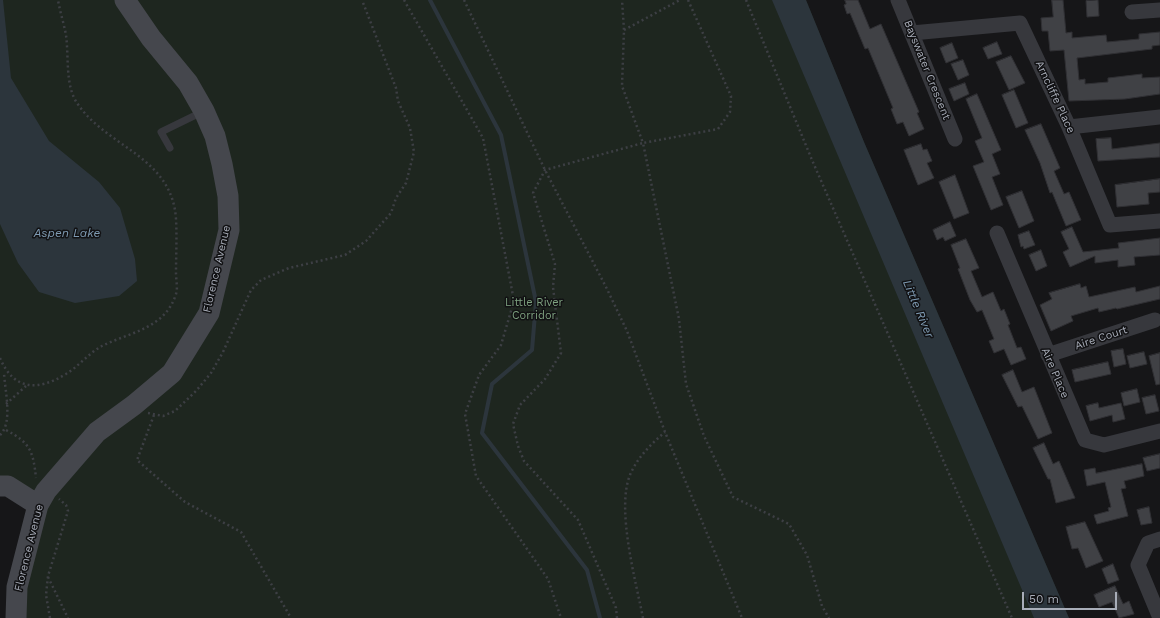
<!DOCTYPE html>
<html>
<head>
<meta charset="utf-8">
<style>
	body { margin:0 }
	#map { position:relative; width:1160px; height:618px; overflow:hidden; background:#161618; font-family:"Work Sans",sans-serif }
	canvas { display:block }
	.scale { position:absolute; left:1022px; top:592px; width:95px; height:18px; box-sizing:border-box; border:2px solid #a8adb8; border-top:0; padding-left:5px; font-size:12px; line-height:14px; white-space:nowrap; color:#a8adb8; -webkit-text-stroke:3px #111113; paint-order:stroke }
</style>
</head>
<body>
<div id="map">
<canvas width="1160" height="618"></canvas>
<div class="scale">50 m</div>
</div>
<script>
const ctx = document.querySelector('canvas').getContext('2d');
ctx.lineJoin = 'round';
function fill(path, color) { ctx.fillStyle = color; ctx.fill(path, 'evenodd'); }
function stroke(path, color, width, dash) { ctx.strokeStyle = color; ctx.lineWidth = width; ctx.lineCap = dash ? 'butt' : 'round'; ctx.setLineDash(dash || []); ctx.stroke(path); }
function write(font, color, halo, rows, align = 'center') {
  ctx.font = font + ' "Work Sans",sans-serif'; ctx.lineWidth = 3; ctx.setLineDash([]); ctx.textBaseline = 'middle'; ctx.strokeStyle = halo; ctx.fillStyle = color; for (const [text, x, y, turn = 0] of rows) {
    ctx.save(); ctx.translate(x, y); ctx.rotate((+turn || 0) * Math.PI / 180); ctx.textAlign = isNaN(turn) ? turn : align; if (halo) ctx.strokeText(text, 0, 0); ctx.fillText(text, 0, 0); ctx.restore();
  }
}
fill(new Path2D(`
	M0,0H806L864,142L1069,618H16L38,505L0,486Z`), '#1e261f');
fill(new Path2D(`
	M0,0H3L11,78L49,141L99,182L120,208L135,259L137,281L119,296L75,303L39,292L18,263L0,224Z
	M772,0H806L864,142L1069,618H1034Z`), '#2c353c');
stroke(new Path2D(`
	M430,0L501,135L536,302L532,350L492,384L482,433L587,570L600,618`), '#2c353c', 4);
const building = new Path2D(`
	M845,0H858L870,29L881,24L919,112L917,113L924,129L909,136L903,122L897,124L891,109L893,108L868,48L865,49L850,13L847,14L844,5L846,4Z
	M1052,0H1063L1066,33L1072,32V38L1106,35L1107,42L1139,39V34L1160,32V45L1152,46V49L1077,58L1079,80L1085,79V84L1108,82V78L1142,74V78L1160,77V94L1125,99L1069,101L1064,50L1050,51L1048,31H1042L1041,18L1053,17Z
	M1098,0L1099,16L1087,17L1086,1Z
	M997,42L1002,54L988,59L983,48Z
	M952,43L958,58L946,63L940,48Z
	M1011,56L1025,83L1009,90L996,62Z
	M963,60L969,75L958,80L951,64Z
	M965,83L969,94L954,101L949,89Z
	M1014,90L1028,123L1016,128L1002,95Z
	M977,94L1001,150L992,154L1000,174L992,177L1003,205L991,210L973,166L984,162L975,141L982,138L966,99Z
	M1041,124L1060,168L1054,171L1064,194L1069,192L1081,220L1066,226L1052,192L1050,193L1040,163L1025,130Z
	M1111,138L1112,149L1160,143V157L1098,161L1096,139Z
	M921,144L923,150L927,149L932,161L927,163L934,178L918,185L904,150Z
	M955,175L969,213L954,219L939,182Z
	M1160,179V192L1148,193L1149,204L1117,207L1115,185Z
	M1022,191L1034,221L1019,228L1006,197Z
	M950,222L956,236L945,241L943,237L937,240L933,230Z
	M1072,227L1083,252L1119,248L1118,243L1160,238V255L1134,257L1135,265L1118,267V260L1095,263V256L1070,267L1063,252L1069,249L1061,232Z
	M1029,231L1035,245L1024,249L1023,246L1021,247L1018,235Z
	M966,239L979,268L971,271L982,297L993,292L1001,311L1004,309L1010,324L1008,325L1017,348L1021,347L1026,359L1011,365L1004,349L994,353L989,341L994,339L982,310L977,312L970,300L958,269L960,268L951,245Z
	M1041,250L1047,266L1036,271L1029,255Z
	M1080,284L1081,288L1086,286L1089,297L1135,287L1136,292L1160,286V299L1117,309L1116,308L1099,312L1098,308L1071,316L1073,321L1051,331L1040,305L1052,299L1049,293Z
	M1123,349L1126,364L1114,367L1111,351Z
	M1144,352L1147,364L1130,368L1127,356Z
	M1160,353V384L1156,385L1149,356Z
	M1108,362L1111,374L1075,382L1072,370Z
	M1013,370L1022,392L1034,387L1052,433L1038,439L1022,406L1018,407L1002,375Z
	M1137,389L1140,402L1124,406L1121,393Z
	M1155,395L1159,411L1146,414L1142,398Z
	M1098,403L1099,408L1121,403L1125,419L1113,422L1112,415L1090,421L1086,406Z
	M1044,443L1053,464L1059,461L1075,498L1056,503L1050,479H1048L1033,448Z
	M1160,454V468L1147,471L1143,458Z
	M1142,464L1144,476L1124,481L1126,488L1121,489L1128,516L1097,524L1094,515L1109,511L1108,508L1111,507L1105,482L1087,486L1084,470L1095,468L1096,473Z
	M1149,507L1152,523L1141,525L1137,510Z
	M1085,522L1103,561L1086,568L1078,548L1072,549L1066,527Z
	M1113,564L1119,580L1108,584L1102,569Z
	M1115,586L1123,604L1129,601L1134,614L1119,618L1112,602L1099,607L1094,595Z`);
fill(building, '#404145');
stroke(building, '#303034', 1);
stroke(new Path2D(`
	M404,0L483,138L514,301L501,345L479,375L465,414L476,476L548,579L561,618
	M464,0L545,170L606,287L627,331L665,432L742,618
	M688,0L731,96L730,112L718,129L643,143L679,319L686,384L704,436L733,497L789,524L807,555L822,606L829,618
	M746,0L812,160L1012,618
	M624,30L680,0
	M0,358C14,391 38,391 66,374C79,366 89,353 102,346C130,332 165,329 176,294C178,289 176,280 176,273C176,255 177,237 176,219C172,156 107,148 77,103C65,85 69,57 66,35C64,24 60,12 58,0
	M6,404L26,386
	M148,413L163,416L175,411L196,391L211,373L223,352L251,290L261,280L289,268L345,255L366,241L391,213L396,198L406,183L414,152L410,128L398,101L396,88L362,0
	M154,415L137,460L185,502L241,532L291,618
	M6,430C30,443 33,450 36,478
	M0,435C13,423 5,391 4,373
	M48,577L68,618
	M50,618L46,595L48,576L68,511L66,505L59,499
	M617,618L616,608L578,520L524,461L518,446L513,424L520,405L545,379L561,353L553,287L555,264L533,193L545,170L643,143L622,86L624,30L622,0
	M643,618C636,582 616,509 630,475C637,458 651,444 665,432`), '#3d3f44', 2.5, [2, 3]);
stroke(new Path2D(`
	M170,148L161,132L202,112`), '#37383d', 7);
stroke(new Path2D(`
	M898,0L955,139
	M1132,12L1160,10
	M912,33L1020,23L1069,127L1110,225L1160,221
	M1069,127L1160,117
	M997,233L1085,440L1104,445L1160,431
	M1048,355L1155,320
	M1160,539L1148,543L1138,565L1160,618`), '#37383d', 15);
stroke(new Path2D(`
	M0,486H8L38,505
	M16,618L17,587L38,505L46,491L97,432L134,405L172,373L209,313L229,230L228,196L222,164L215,136L204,111L188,83L151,38L125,0`), '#45474d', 21);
write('11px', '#a8adb8', '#111113', [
	["Bayswater Crescent",927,70,68],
	["Arncliffe Place",1055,97,65],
	["Florence Avenue",217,269,-77],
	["Aire Court",1101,338,-18],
	["Aire Place",1055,373,67],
	["Florence Avenue",29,548,-76]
]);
write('11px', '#7fa381', '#111113', [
	["Little River",534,303],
	["Corridor",534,316]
]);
write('italic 12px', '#7f9bb3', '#111113', [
	["Aspen Lake",67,233],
	["Little River",918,309,67]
]);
</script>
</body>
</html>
